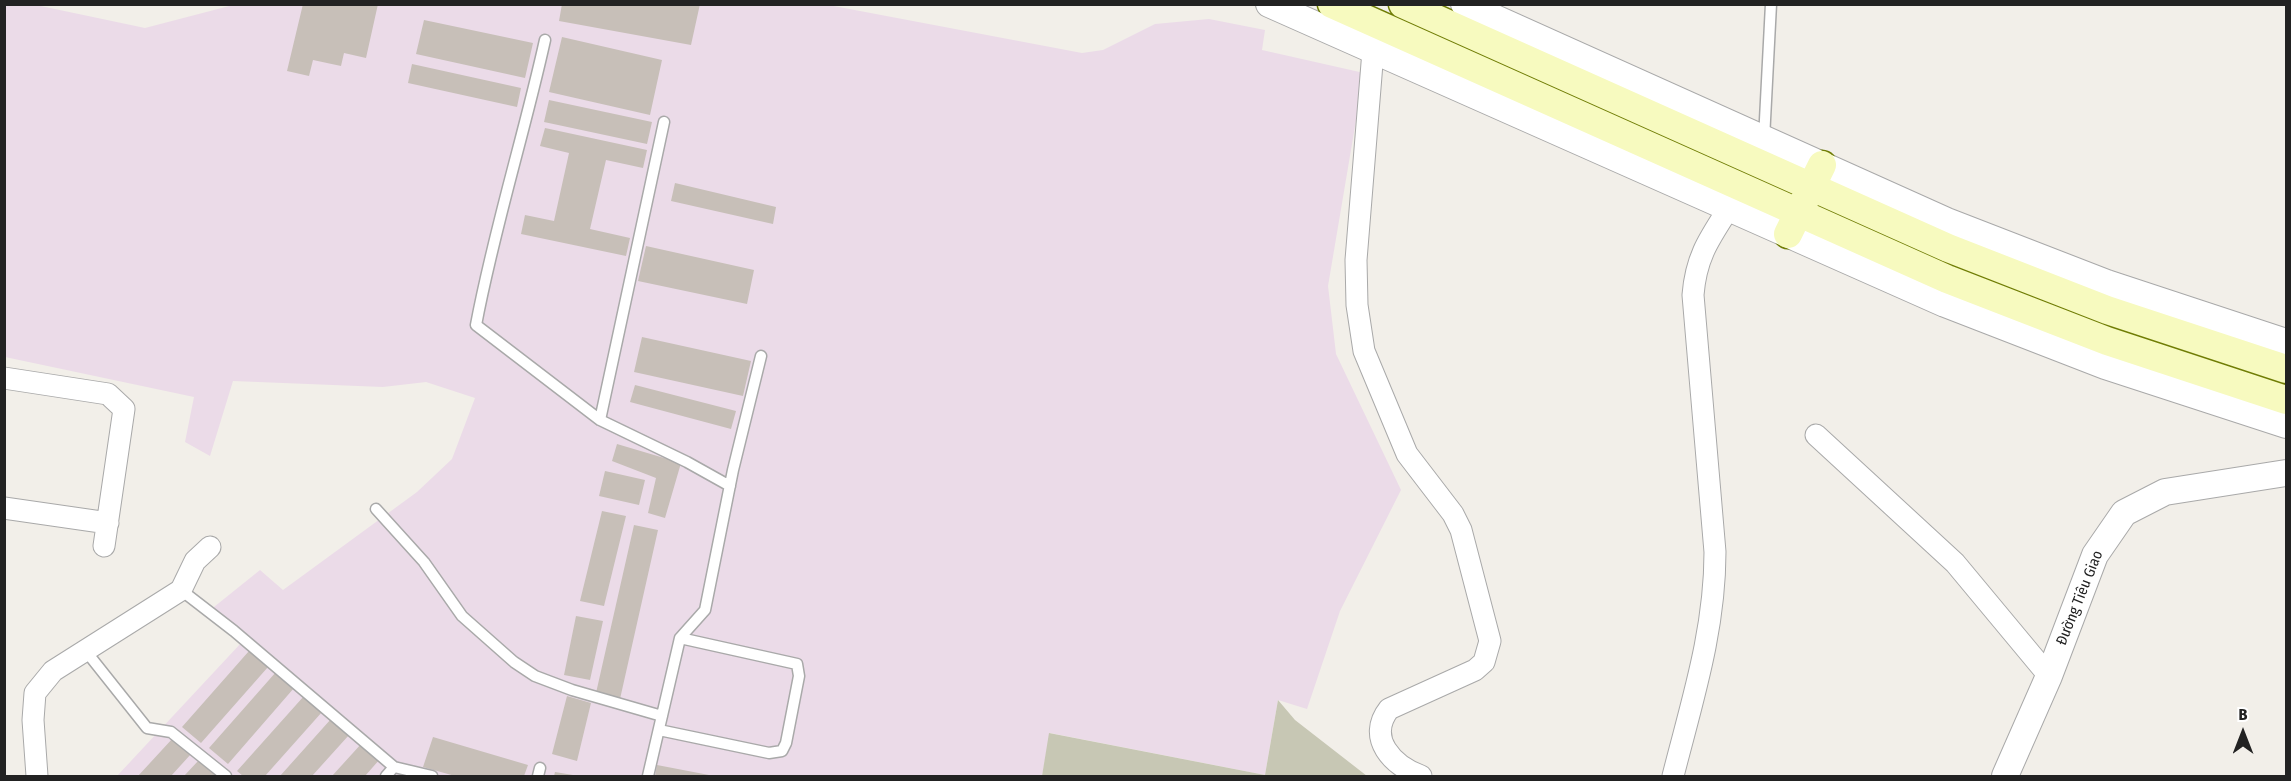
<!DOCTYPE html>
<html>
<head>
<meta charset="utf-8">
<style>
	body { margin:0 }
	#map { position:relative; width:2291px; height:781px; overflow:hidden; background:#f2efe9; font-family:"Fira Sans Condensed",sans-serif }
	canvas { display:block }
	.frame { position:absolute; inset:0; border:6px solid #222; pointer-events:none }
	.north { position:absolute; left:2213px; top:703px; width:60px; height:60px; -webkit-text-stroke:4px #fff; paint-order:stroke; rotate:0deg; font-size:16px; font-weight:700; line-height:24px; text-align:center; color:#222 }
	.north::after { content:''; display:block; margin:auto; width:21px; height:27px; background:#222; clip-path:polygon(50% 0,100% 100%,50% 72%,0 100%) }
</style>
</head>
<body>
<div id="map">
<canvas width="2291" height="781"></canvas>
<div class="frame"></div>
<div class="north">B</div>
</div>
<script>
const ctx = document.querySelector('canvas').getContext('2d');
ctx.lineJoin = 'round';
function fill(path, color) { ctx.fillStyle = color; ctx.fill(path, 'evenodd'); }
function stroke(path, color, width, dash) { ctx.strokeStyle = color; ctx.lineWidth = width; ctx.lineCap = dash ? 'butt' : 'round'; ctx.setLineDash(dash || []); ctx.stroke(path); }
function write(font, color, halo, rows, align = 'center') {
  ctx.font = font + ' "Fira Sans Condensed",sans-serif'; ctx.lineWidth = 5; ctx.setLineDash([]); ctx.textBaseline = 'middle'; ctx.strokeStyle = halo; ctx.fillStyle = color; for (const [text, x, y, turn = 0] of rows) {
    ctx.save(); ctx.translate(x, y); ctx.rotate((+turn || 0) * Math.PI / 180); ctx.textAlign = isNaN(turn) ? turn : align; if (halo) ctx.strokeText(text, 0, 0); ctx.fillText(text, 0, 0); ctx.restore();
  }
}
fill(new Path2D(`
	M237,4H823L1082,53L1103,50L1155,24L1209,19L1265,30L1262,50L1364,73L1328,286L1336,354L1401,490L1340,611L1307,709L1278,700L1265,775L1050,733L1042,776H117L242,642L209,611L260,570L283,590L417,492L452,459L475,398L426,382L383,387L233,381L210,456L185,442L194,397L5,357V5H36L145,28Z`), '#ebdbe8');
fill(new Path2D(`
	M1278,700L1295,720L1367,776H1042L1049,733L1265,775Z`), '#c7c7b4');
fill(new Path2D(`
	M303,4H378L366,58L344,53L341,66L313,60L309,76L287,71Z
	M562,4H700L691,45L559,21Z
	M424,20L533,43L525,78L416,54Z
	M562,37L662,60L650,115L549,92Z
	M412,64L521,88L517,107L408,83Z
	M549,100L652,122L647,144L544,122Z
	M545,128L647,150L643,168L606,160L590,229L630,238L626,256L521,234L525,215L554,221L569,153L540,146Z
	M675,183L776,207L773,224L671,201Z
	M646,246L754,270L747,304L638,281Z
	M642,337L751,361L743,396L634,372Z
	M635,385L736,411L731,429L630,402Z
	M617,444L681,463L665,518L648,513L656,478L612,461Z
	M605,471L645,480L639,505L599,496Z
	M602,511L626,516L604,606L580,601Z
	M634,525L658,530L620,699L596,693Z
	M576,616L603,621L590,680L564,675Z
	M249,651L268,667L201,743L182,727Z
	M276,672L294,688L228,764L209,748Z
	M304,696L322,712L265,776H243L237,771Z
	M567,696L591,703L577,761L552,754Z
	M331,719L349,735L312,776H280Z
	M433,737L528,765L524,776H455L423,767Z
	M173,738L191,754L171,776H138Z
	M362,743L380,759L365,776H332Z
	M199,760L218,776H184Z
	M657,765L709,775L708,776H655Z
	M555,772L573,775V776H554Z`), '#c7bfb8');
const service = new Path2D(`
	M545,40C524,135 494,229 476,325L600,420L687,462L730,486
	M1764,139L1771,4
	M600,420L664,122
	M376,509L424,562L462,616L514,662L535,676L572,690L662,716
	M181,590L234,631L394,767L432,776
	M85,650L147,728L171,732L226,776
	M659,730L769,753L782,751L786,743L799,676L797,664L680,638
	M386,776L394,767
	M538,776L540,768
	M648,776L680,638L705,610L733,470L761,356`);
const minor = new Path2D(`
	M1373,51L1356,260L1357,305L1364,351L1407,454L1453,514L1461,530L1490,641L1484,662L1475,670L1389,709C1366,738 1393,766 1421,776
	M4,378L108,394L124,409L104,546
	M1816,435L1955,563L2049,676
	M4,508L108,523
	M37,776L33,720L35,693L53,671L181,590L195,561L210,547
	M1673,776C1692,701 1715,631 1715,552L1693,295C1696,257 1709,239 1729,208`);
const tertiary = new Path2D(`
	M1269,4L1945,304L2105,366L2286,425
	M1464,4L1947,221L2107,283L2286,342
	M2005,776L2049,676L2095,555L2124,513L2165,492L2286,473`);
const secondary = new Path2D(`
	M1332,4L1947,279L2107,341L2286,400
	M1403,4L1948,248L2107,310L2286,369
	M1788,234L1822,165`);
stroke(service, '#a9a9a9', 13);
stroke(minor, '#a9a9a9', 23);
stroke(tertiary, '#a9a9a9', 28);
stroke(secondary, '#707d05', 31);
stroke(service, '#fff', 10);
stroke(minor, '#fff', 21);
stroke(tertiary, '#fff', 26);
stroke(secondary, '#f7fabf', 28);
write('15px', '#222', '#fff', [
	["Đường Tiêu Giao",2080,598,-68]
]);
</script>
</body>
</html>
